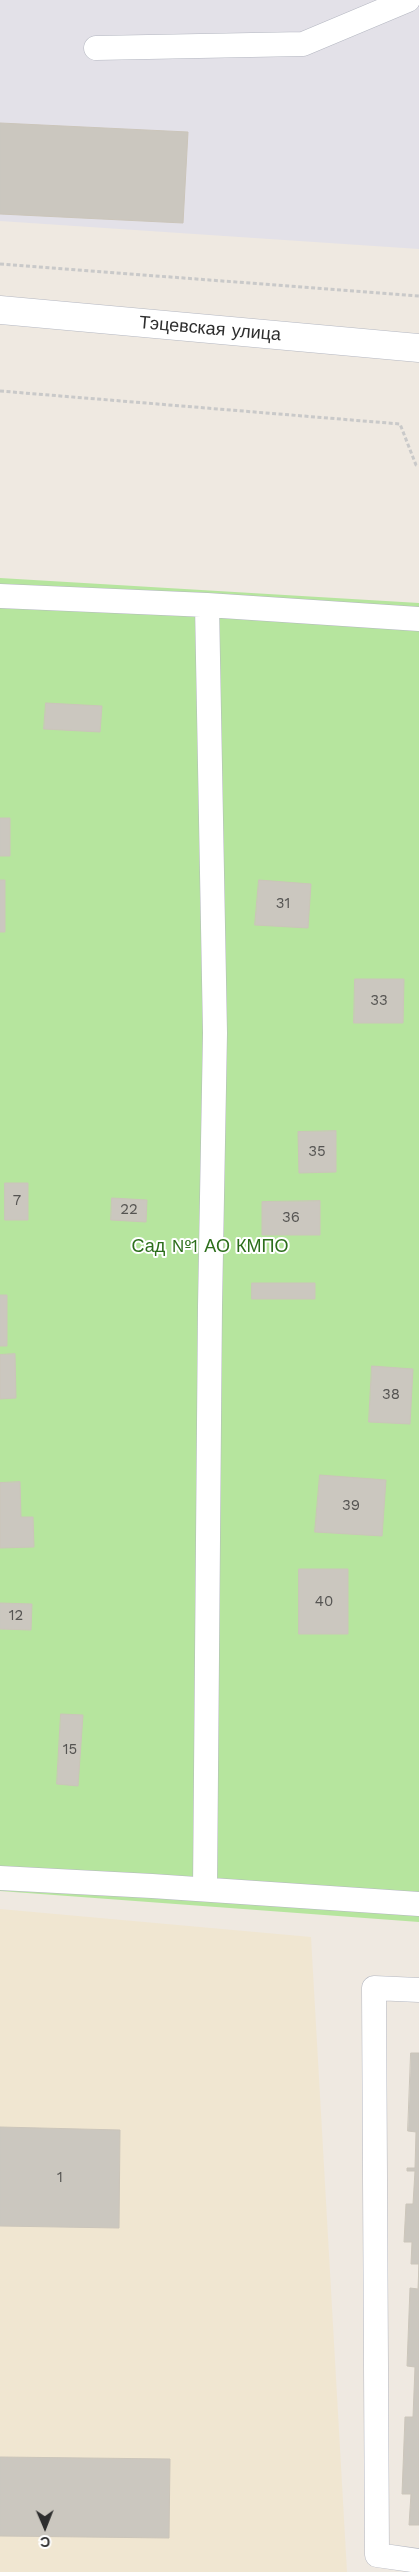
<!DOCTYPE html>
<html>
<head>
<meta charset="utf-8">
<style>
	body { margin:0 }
	#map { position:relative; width:419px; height:2572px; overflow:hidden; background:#efe9e1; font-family:"Work Sans",sans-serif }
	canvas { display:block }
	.north { position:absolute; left:20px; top:2502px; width:50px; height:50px; -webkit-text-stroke:4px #fff; paint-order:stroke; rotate:179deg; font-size:14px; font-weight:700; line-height:20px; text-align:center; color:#2e2e2e }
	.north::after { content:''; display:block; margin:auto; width:18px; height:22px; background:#2e2e2e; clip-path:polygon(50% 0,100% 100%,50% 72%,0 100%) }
</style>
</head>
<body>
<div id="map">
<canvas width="419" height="2572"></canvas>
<div class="north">С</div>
</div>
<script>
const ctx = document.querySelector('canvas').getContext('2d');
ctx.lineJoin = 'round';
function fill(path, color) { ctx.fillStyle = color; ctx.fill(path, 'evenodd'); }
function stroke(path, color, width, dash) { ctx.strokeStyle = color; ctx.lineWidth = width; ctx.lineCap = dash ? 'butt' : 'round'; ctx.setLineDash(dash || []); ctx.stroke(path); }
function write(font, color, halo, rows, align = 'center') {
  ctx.font = font + ' "Work Sans",sans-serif'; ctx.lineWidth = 4; ctx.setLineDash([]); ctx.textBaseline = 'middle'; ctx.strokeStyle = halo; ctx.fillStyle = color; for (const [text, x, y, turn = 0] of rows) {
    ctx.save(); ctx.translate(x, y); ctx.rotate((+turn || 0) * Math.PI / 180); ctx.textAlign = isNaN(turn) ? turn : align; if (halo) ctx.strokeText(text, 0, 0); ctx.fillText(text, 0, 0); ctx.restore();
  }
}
fill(new Path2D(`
	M0,0H419V249L0,221Z`), '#e3e1e8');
fill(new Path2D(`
	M0,1909L311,1937L347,2572H0Z`), '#f0e6d1');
fill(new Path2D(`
	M0,578L419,603V1922L0,1891Z`), '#b6e59e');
const building = new Path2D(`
	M0,123L188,132L183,223L0,214Z
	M46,703L102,706L100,732L44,729Z
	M0,818H10V856H0Z
	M0,880H5V932H0Z
	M259,880L311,884L308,928L255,925Z
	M355,979H404L403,1023H354Z
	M336,1131V1172L299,1173L298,1132Z
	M5,1183H28V1220H5Z
	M112,1198L147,1200L146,1222L111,1220Z
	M320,1201V1235H262V1202Z
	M252,1283H315V1299H252Z
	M0,1295H7V1346H0Z
	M15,1354L16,1398L0,1399V1355Z
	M372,1366L413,1369L410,1424L369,1422Z
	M320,1475L386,1480L382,1536L315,1532Z
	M20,1482L21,1517H33L34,1547L0,1548V1483Z
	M299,1569H348V1634H299Z
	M0,1603L32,1604L31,1630L0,1629Z
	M61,1714L83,1715L78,1786L57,1784Z
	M411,2053H419V2525H409L411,2494H402L405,2417H413L415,2367L407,2366L410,2288L418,2289L419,2264H411L412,2242H404L406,2204H413L415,2171H407V2168H415L416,2132L408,2131Z
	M0,2127L120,2130L119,2228L0,2226Z
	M0,2457L170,2459L169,2538L0,2536Z`);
fill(building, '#cbc7bf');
stroke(building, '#cbc5ba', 1);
const lane = new Path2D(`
	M96,48L303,44L408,0
	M0,596L207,605L419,619
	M0,1878L152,1886L419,1904
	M205,1889L210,1306L215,1033L207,605
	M419,1990L374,1988L377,2555L419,2561`);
const secondary = new Path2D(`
	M0,310L419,348`);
stroke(lane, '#b4b7c1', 25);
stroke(secondary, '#b4b7c1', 29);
stroke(new Path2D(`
	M0,264L419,296
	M0,391L400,424L416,465L419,466`), '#c9c9c9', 3, [4, 2.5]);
stroke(lane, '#fff', 24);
stroke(secondary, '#fff', 28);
write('15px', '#555452', null, [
	["31",283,904],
	["33",379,1001],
	["35",317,1152],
	["7",17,1201],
	["22",129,1210],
	["36",291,1218],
	["38",391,1395],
	["39",351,1506],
	["40",324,1602],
	["12",16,1616],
	["15",70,1750],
	["1",60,2178]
]);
write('18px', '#2e2e2e', '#fff', [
	["Тэцевская улица",210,329,5]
]);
write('18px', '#2c6e1b', '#fff', [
	["Сад №1 АО КМПО",210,1247]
]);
</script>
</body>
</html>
